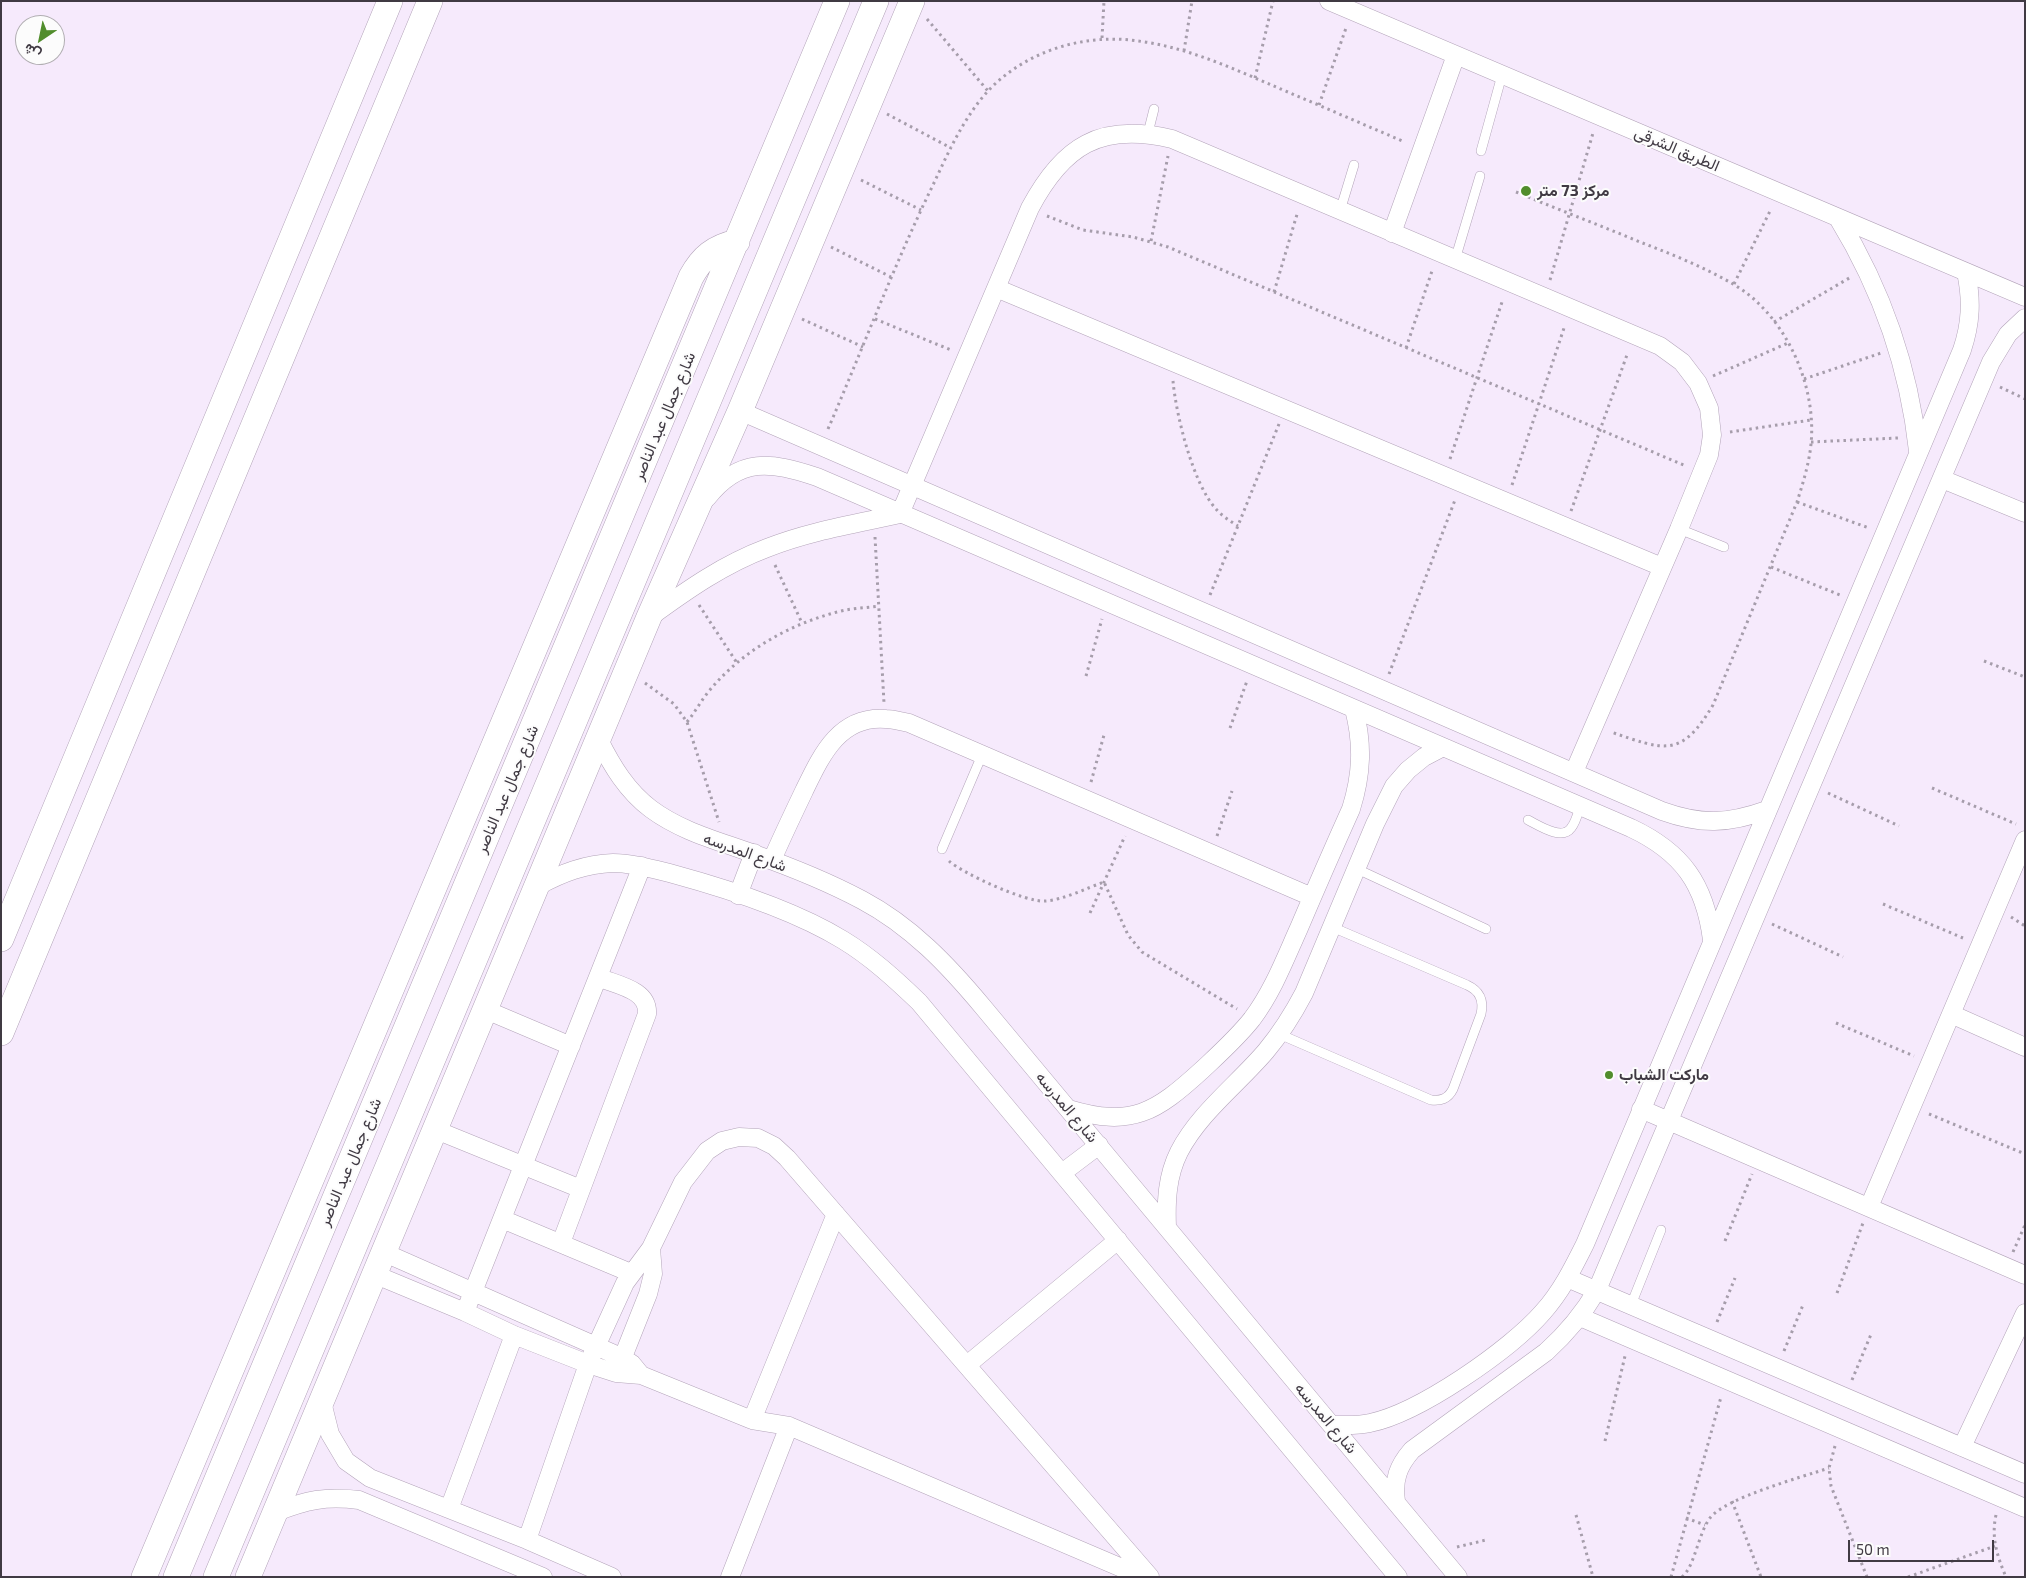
<!DOCTYPE html>
<html>
<head>
<meta charset="utf-8">
<style>
	body { margin:0 }
	#map { position:relative; width:2026px; height:1578px; overflow:hidden; background:#f6eafc; font-family:"Exo 2",Vazirmatn,sans-serif }
	canvas { display:block }
	.frame { position:absolute; inset:0; border:2px solid #403a43; pointer-events:none }
	.north { position:absolute; left:15px; top:15px; width:50px; height:50px; box-sizing:border-box; background:#fcfcfc; border:1px solid #b1aeb2; border-radius:50%; rotate:214deg; font-size:14px; font-weight:700; line-height:20px; text-align:center; color:#403a43 }
	.north::after { content:''; display:block; margin:auto; width:18px; height:22px; background:#518d2c; clip-path:polygon(50% 0,100% 100%,50% 72%,0 100%) }
	.scale { position:absolute; left:1848px; top:1540px; width:146px; height:22px; box-sizing:border-box; border:2px solid #403a43; border-top:0; padding-left:6px; font-size:15px; line-height:18px; white-space:nowrap; color:#403a43; -webkit-text-stroke:4px #fcfcfc; paint-order:stroke }
</style>
</head>
<body>
<div id="map">
<canvas width="2026" height="1578"></canvas>
<div class="frame"></div>
<div class="north">ش</div>
<div class="scale">50 m</div>
</div>
<script>
const ctx = document.querySelector('canvas').getContext('2d');
ctx.lineJoin = 'round';
function stroke(path, color, width, dash) { ctx.strokeStyle = color; ctx.lineWidth = width; ctx.lineCap = dash ? 'butt' : 'round'; ctx.setLineDash(dash || []); ctx.stroke(path); }
function write(font, color, halo, rows, align = 'center') {
  ctx.font = font + ' "Exo 2",Vazirmatn,sans-serif'; ctx.lineWidth = 4; ctx.setLineDash([]); ctx.textBaseline = 'middle'; ctx.strokeStyle = halo; ctx.fillStyle = color; for (const [text, x, y, turn = 0] of rows) {
    ctx.save(); ctx.translate(x, y); ctx.rotate((+turn || 0) * Math.PI / 180); ctx.textAlign = isNaN(turn) ? turn : align; if (halo) ctx.strokeText(text, 0, 0); ctx.fillText(text, 0, 0); ctx.restore();
  }
}
const lane = new Path2D(`
	M1148,133L1154,109
	M1481,151L1502,75
	M1340,211L1354,165
	M1455,260L1480,176
	M1679,529L1724,547
	M1528,820C1538,825 1562,841 1571,828C1576,822 1578,813 1580,806
	M942,849L982,755
	M1357,869L1486,929
	M1279,1034L1431,1100C1441,1101 1448,1099 1453,1089L1481,1014C1484,1000 1480,991 1467,985L1332,927
	M1631,1305L1661,1230`);
const street = new Path2D(`
	M1329,1L2025,297
	M1838,218C1882,290 1909,367 1918,451
	M1392,233L1456,55
	M996,288L1662,567
	M740,411L1662,811C1701,825 1728,824 1767,810
	M1942,479L2025,513
	M707,498C740,456 771,462 817,477L1631,828C1682,852 1705,884 1712,940
	M650,617C687,590 724,564 767,548C810,531 855,524 900,514L1030,208C1063,146 1100,122 1172,139L1660,346L1682,362L1698,383L1709,408L1712,435L1709,455L1679,529L1574,772
	M599,740C612,766 627,791 651,809C682,832 719,841 754,854C791,867 828,882 862,900C911,926 948,965 983,1007L1458,1577
	M772,860C782,837 793,814 804,791C821,756 839,715 886,719C894,719 901,722 909,723L1312,897
	M538,886C562,873 585,864 613,863C633,863 653,869 673,874C728,889 794,910 843,940C871,957 895,979 919,1002L1398,1577
	M738,895L754,853
	M486,1010L571,1046
	M1951,1014L2025,1047
	M1069,1109C1132,1128 1156,1112 1202,1070C1219,1054 1237,1038 1252,1019C1273,991 1285,959 1299,928C1316,888 1333,849 1351,809C1362,774 1363,744 1354,709
	M1641,1109L2025,1275
	M436,1130L581,1189
	M1062,1173L1099,1145
	M1869,1207L2025,840
	M502,1219L631,1273
	M1167,1227C1166,1201 1167,1176 1179,1152C1199,1113 1238,1084 1266,1051C1281,1033 1293,1014 1304,993L1375,824L1394,786L1408,770L1424,757L1443,747
	M561,1243L647,1014C649,989 616,985 598,977
	M385,1253L623,1358L632,1364L641,1375
	M376,1275L465,1312L514,1335L588,1364L616,1373L641,1375L752,1420L789,1426L1143,1577
	M1567,1278L2025,1474
	M465,1312L642,866
	M1580,1317L2025,1508
	M967,1365L1118,1240
	M619,1367L648,1294L653,1274L651,1248
	M322,1402L330,1434L346,1461L370,1478L527,1540L612,1577
	M752,1420L836,1214
	M1332,1425C1345,1425 1357,1426 1370,1423C1419,1413 1510,1350 1543,1312C1561,1292 1573,1268 1585,1244L1962,350C1971,323 1972,300 1966,272
	M1962,1447L2025,1313
	M1396,1501C1393,1480 1398,1466 1412,1450L1546,1352C1567,1333 1583,1314 1597,1290L1991,362L2008,334L2025,318
	M449,1509L514,1335
	M276,1512C307,1500 325,1496 359,1500L543,1577
	M527,1540L588,1364L625,1283L651,1248L683,1182L707,1151L722,1141L739,1137L758,1138L774,1146L787,1158L1150,1577
	M730,1577L789,1426`);
const secondary = new Path2D(`
	M1,939L390,1
	M1,1033L430,1
	M144,1577L691,277C702,257 714,247 737,242
	M176,1577L837,1
	M216,1577L876,1
	M248,1577L649,617L740,411L912,1`);
stroke(lane, '#b3a4b9', 10);
stroke(street, '#b3a4b9', 19);
stroke(secondary, '#b3a4b9', 26);
stroke(new Path2D(`
	M927,19L988,91
	M1102,38L1104,1
	M1184,51L1192,1
	M1255,78L1273,1
	M1319,105L1346,28
	M887,114L951,148
	M861,180L921,210
	M1516,192C1557,209 1599,225 1640,242C1671,254 1704,267 1733,284C1785,314 1817,385 1811,444C1809,464 1803,483 1797,502L1713,705C1681,759 1664,750 1611,732
	M1047,216L1083,230L1133,237L1168,247L1686,466
	M1151,241L1168,156
	M831,247L891,277
	M1550,280L1593,133
	M1734,284L1771,209
	M1274,292L1298,211
	M802,319L863,347
	M875,319L951,350
	M1774,322L1851,277
	M1406,348L1433,268
	M1713,376L1788,343
	M1804,379L1881,353
	M1173,381C1176,415 1193,484 1216,509C1222,516 1230,521 1238,526
	M2000,387L2025,399
	M828,429C863,348 894,265 933,185C948,153 963,119 987,92C1025,51 1084,33 1138,41C1186,47 1232,68 1276,87C1319,105 1362,124 1405,142
	M1730,432L1811,420
	M1811,442L1898,438
	M1450,459L1503,299
	M1512,485L1565,325
	M1797,502L1869,528
	M1571,511L1628,352
	M875,537L884,703
	M775,565L802,623
	M1771,567L1840,595
	M1210,595L1279,424
	M699,605L737,663
	M1984,661L2025,677
	M1389,674L1455,500
	M1086,676L1102,619
	M645,683L674,704L687,722L719,822
	M687,722C695,712 701,701 709,691C742,651 788,625 837,612C851,608 865,608 879,606
	M1230,728L1247,681
	M1091,782L1104,735
	M1932,788L2016,824
	M1828,793L1899,826
	M1217,836L1232,791
	M949,861C962,873 1027,903 1045,901C1063,900 1087,888 1104,882L1128,935L1142,952L1237,1009
	M1883,904L1963,938
	M1090,913L1125,836
	M2011,917L2025,926
	M1772,924L1843,957
	M1836,1023L1914,1056
	M1929,1114L2025,1154
	M1725,1241L1752,1174
	M2013,1252L2025,1225
	M1837,1293L1863,1223
	M1717,1322L1735,1278
	M1784,1351L1803,1305
	M1852,1380L1872,1332
	M1605,1441L1625,1356
	M1835,1446L1829,1468L1831,1486L1867,1577
	M1732,1501L1761,1577
	M1576,1515L1593,1577
	M1996,1515C1991,1537 1997,1556 2006,1577
	M1686,1518L1705,1525
	M1457,1547L1486,1540
	M1671,1577L1721,1397
	M1682,1577C1695,1566 1698,1534 1710,1518C1725,1498 1802,1477 1829,1468
	M1908,1577L1995,1546`), '#a69dab', 3, [2.5, 4]);
stroke(lane, '#fff', 9);
stroke(street, '#fff', 18);
stroke(secondary, '#fff', 25);
for (const [x, y, r, color] of [
	[1526,191,6,"#518d2c"],
	[1609,1075,5,"#518d2c"]
]) { const dot = new Path2D(); dot.arc(x, y, r, 0, 2 * Math.PI); ctx.fillStyle = color; ctx.fill(dot); stroke(dot, '#fcfcfc', 2); }
write('16px', '#403a43', '#fcfcfc', [
	["الطريق الشرقى",1677,149,23],
	["شارع جمال عبد الناصر",664,416,-67],
	["شارع جمال عبد الناصر",507,789,-67],
	["شارع المدرسه",745,852,20],
	["شارع المدرسه",1067,1107,50],
	["شارع جمال عبد الناصر",350,1162,-67],
	["شارع المدرسه",1326,1418,50]
]);
write('bold 16px', '#403a43', '#fcfcfc', [
	["مركز 73 متر",1537,191],
	["ماركت الشباب",1619,1075]
], 'left');
</script>
</body>
</html>
